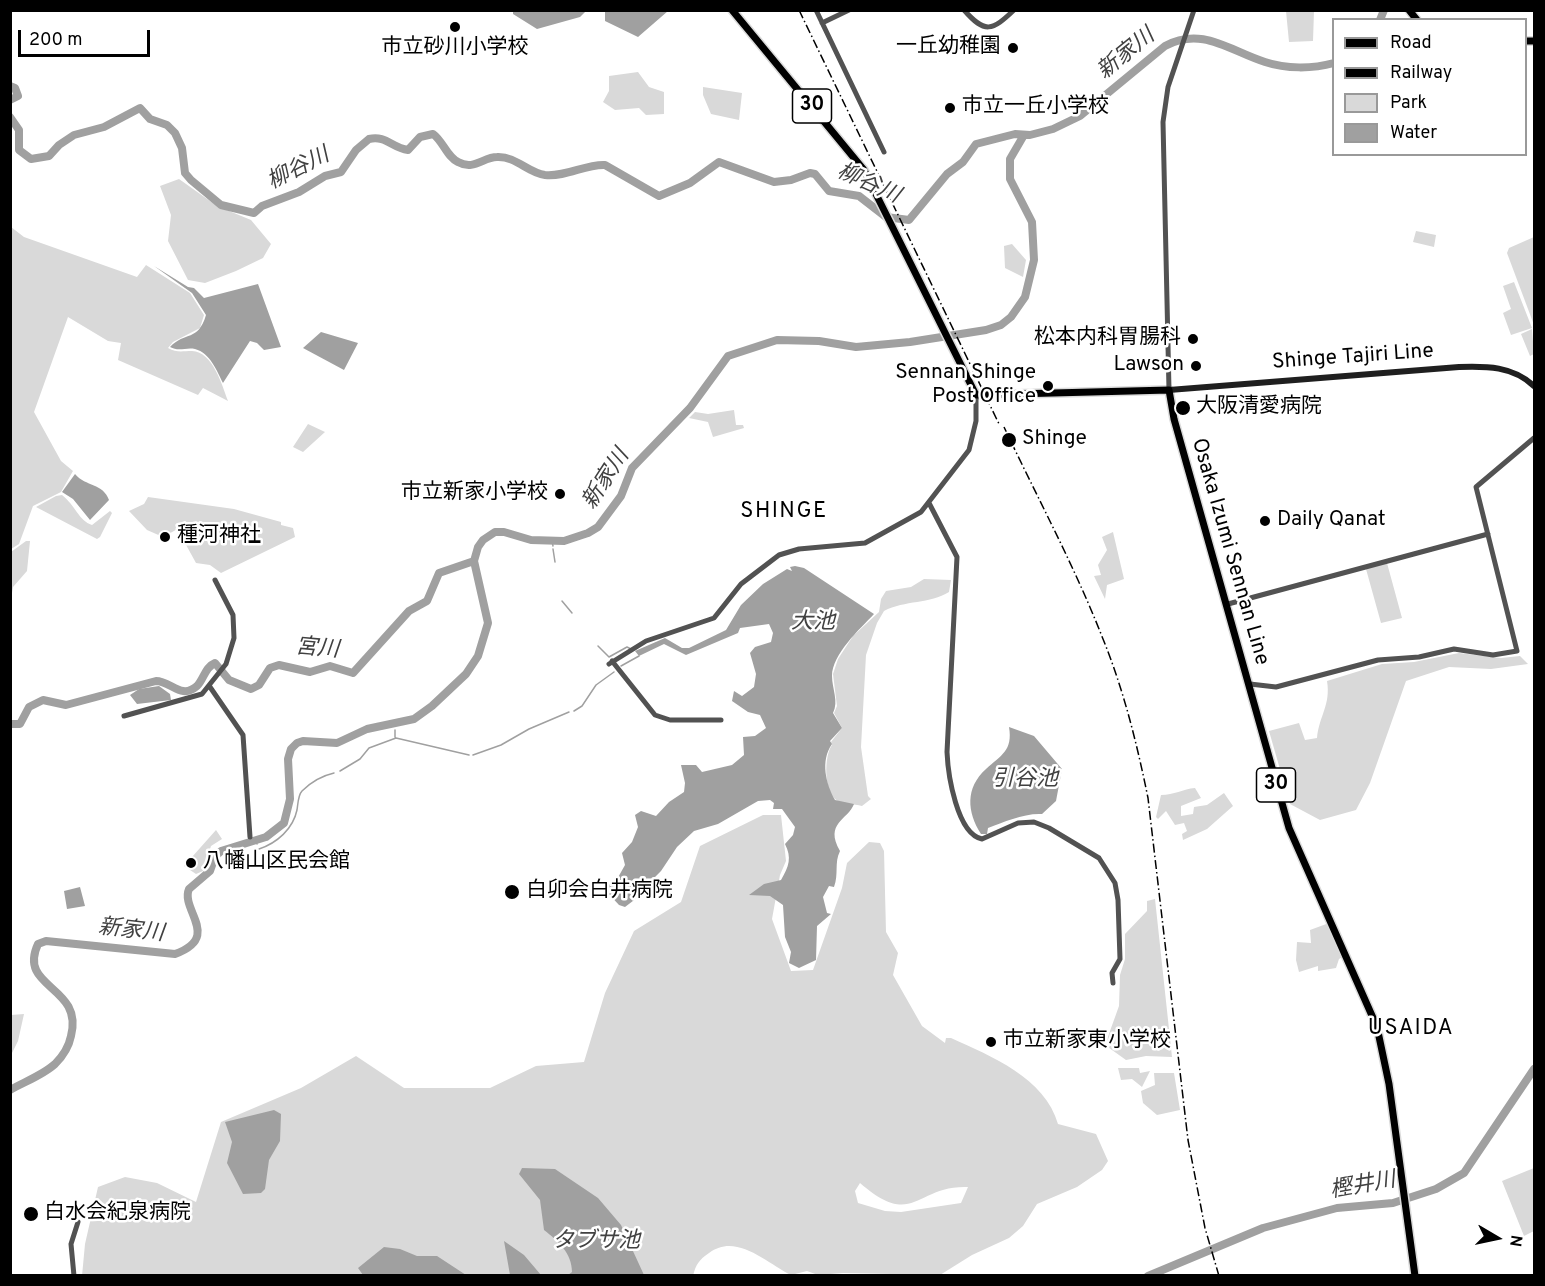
<!DOCTYPE html>
<html>
<head>
<meta charset="utf-8">
<style>
	body { margin:0 }
	#map { position:relative; width:1545px; height:1286px; overflow:hidden; background:#fff; font-family:Overpass,sans-serif }
	canvas { display:block }
	.frame { position:absolute; inset:0; border:12px solid #000; pointer-events:none }
	.legend { position:absolute; left:1332px; top:18px; width:195px; height:138px; box-sizing:border-box; background:#fff; border:2px solid #999; margin:0; padding:8px 10px; list-style:none; font-size:18px; color:#000 }
	.legend li { display:flex; align-items:center; gap:12px; height:30px }
	.legend b { width:30px; border:2px solid #999 }
	.north { position:absolute; left:1467px; top:1208px; width:60px; height:60px; -webkit-text-stroke:4px #fff; paint-order:stroke; rotate:99deg; font-size:16px; font-weight:700; line-height:24px; text-align:center; color:#000 }
	.north::after { content:''; display:block; margin:auto; width:21px; height:27px; background:#000; clip-path:polygon(50% 0,100% 100%,50% 72%,0 100%) }
	.scale { position:absolute; left:18px; top:30px; width:132px; height:27px; box-sizing:border-box; border:3px solid #000; border-top:0; padding-left:8px; font-size:18px; line-height:21px; white-space:nowrap; color:#000; -webkit-text-stroke:4px #fff; paint-order:stroke }
</style>
</head>
<body>
<div id="map">
<canvas width="1545" height="1286"></canvas>
<div class="frame"></div>
<ul class="legend">
<li><b style="height:8px;background:#000"></b>Road</li>
<li><b style="height:8px;background:#000"></b>Railway</li>
<li><b style="height:16px;background:#d9d9d9"></b>Park</li>
<li><b style="height:16px;background:#a0a0a0"></b>Water</li>
</ul>
<div class="north">N</div>
<div class="scale">200 m</div>
</div>
<script>
const ctx = document.querySelector('canvas').getContext('2d');
ctx.lineJoin = 'round';
function fill(path, color) { ctx.fillStyle = color; ctx.fill(path, 'evenodd'); }
function stroke(path, color, width, dash) { ctx.strokeStyle = color; ctx.lineWidth = width; ctx.lineCap = dash ? 'butt' : 'round'; ctx.setLineDash(dash || []); ctx.stroke(path); }
function write(font, color, halo, rows, align = 'center') {
  ctx.font = font + ' Overpass,"Noto Sans JP",sans-serif'; ctx.lineWidth = 5; ctx.setLineDash([]); ctx.textBaseline = 'middle'; ctx.strokeStyle = halo; ctx.fillStyle = color; for (const [text, x, y, turn = 0] of rows) {
    ctx.save(); ctx.translate(x, y); ctx.rotate((+turn || 0) * Math.PI / 180); ctx.textAlign = isNaN(turn) ? turn : align; if (halo) ctx.strokeText(text, 0, 0); ctx.fillText(text, 0, 0); ctx.restore();
  }
}
fill(new Path2D(`
	M1286,11H1314L1313,41L1289,42Z
	M638,72L649,87L664,92V114L646,115L639,108L615,110L603,102L609,91V76Z
	M703,87L742,93L739,120L711,114L703,95Z
	M179,179L217,206L251,220L271,244L263,258L236,271L205,283L188,280L168,241L171,215L160,186Z
	M11,227L24,237L137,277L146,265L190,293L204,315L200,328L173,342L168,348C177,353 182,351 192,351C213,352 222,385 228,401L203,388L198,395L118,360L121,343L108,341L68,317L34,412L61,461L73,471L61,492L33,506L19,544L11,549Z
	M1416,231L1436,235L1434,247L1413,242Z
	M1534,237V325L1507,253L1509,248Z
	M1012,244L1026,260L1023,277L1005,268L1004,246Z
	M1514,282L1532,328L1511,335L1503,313L1511,309L1503,286Z
	M1532,329L1534,354L1530,356L1521,334Z
	M734,410L736,425H743L744,428L713,437L708,422L689,418L695,412L708,414Z
	M308,424L325,432L303,452L293,447Z
	M62,495C75,505 79,521 92,525L110,511L112,513L100,537L97,539L36,507L56,496Z
	M148,497L234,509L281,522V525L293,528L295,537L221,573L210,565L196,563L185,543L189,542L183,526L163,537L147,530L129,511L144,504Z
	M1113,532L1124,579L1107,585L1105,599L1094,576L1101,575L1098,565L1107,550L1102,537Z
	M26,541H30L27,571L13,587L11,599V552Z
	M1387,563L1402,618L1381,623L1366,569Z
	M924,579L951,580L949,592C930,604 905,600 884,611L877,623L866,655L861,747L868,796L871,799L862,806C855,804 840,804 835,799C824,790 824,756 832,745L831,742L842,728L834,713L837,706L833,674L838,659L853,636L879,612L881,599L886,591L911,587Z
	M1459,653L1501,658L1520,656L1528,664L1491,669L1449,667L1406,681L1370,783L1356,810L1320,820L1290,804L1269,731L1299,723L1305,740L1317,738C1319,716 1331,705 1327,681L1382,664L1414,662Z
	M1195,788L1201,798L1181,806V816L1193,814L1194,807L1207,805L1224,793L1233,806L1207,829L1183,840L1182,834L1187,831L1184,823L1175,825L1166,811L1158,819L1156,817L1161,795C1174,795 1183,789 1195,788Z
	M763,815H781L786,861L780,875L772,919L791,971L813,970L842,888L847,863L869,842L880,843L884,851L886,932L898,953L893,975L922,1026L945,1043L946,1038H951C991,1056 1045,1078 1058,1124L1096,1134L1108,1161L1102,1170L1077,1187L1037,1204L1023,1226L1009,1238L972,1255L940,1275L843,1273L818,1275L807,1271L791,1275C767,1263 736,1232 709,1253C699,1260 696,1264 693,1276H82L85,1244L98,1187L125,1177L157,1183L196,1202L221,1122L301,1088L356,1056L404,1088H490L536,1066L584,1062L605,993L634,931L681,902L700,846ZM860,1183C914,1230 915,1185 968,1187L961,1203L901,1212L885,1211L858,1203L855,1191Z
	M216,830L222,839L211,846L203,871L196,874L184,866Z
	M1155,899L1172,1057L1146,1056L1126,1060L1105,1045L1119,1006L1120,975L1125,959V934L1147,911V901Z
	M1329,923L1344,956L1339,959L1336,968L1318,971V966L1299,972L1296,960L1297,942L1311,943L1310,930Z
	M24,1014L18,1041L11,1055V1015Z
	M1118,1068H1139L1140,1073L1150,1071L1142,1087L1132,1079L1121,1080Z
	M1154,1073H1174L1180,1110L1157,1115L1143,1103L1141,1091L1155,1085Z
	M1534,1168V1231L1524,1236L1502,1181Z`), '#d9d9d9');
fill(new Path2D(`
	M513,11V10L586,11L580,17L537,29L513,14Z
	M605,11V10L668,11L638,37L605,21Z
	M154,266L188,287L194,288L204,298L258,284L281,347L264,350L257,343L250,341L223,383C217,371 210,353 195,349C186,347 179,352 170,347C185,331 198,342 206,315L192,293Z
	M321,332L358,343L344,370L303,348Z
	M75,474C86,487 103,483 109,500L90,520L73,499L62,492Z
	M795,566L804,568L874,614C860,629 832,654 832,676C832,689 839,701 833,713L842,728L830,741L832,744C820,761 826,784 835,800L854,804C848,820 824,823 840,851C834,863 839,874 834,887L829,886L823,897L827,913L831,914L817,926L816,960L799,968L789,963L791,952L785,937L783,905L770,896L749,895L764,884L781,880C789,866 792,858 785,844L793,835L795,827L782,809H773L774,803L770,800L758,801L718,824L694,831L677,847L661,871L646,886V891L625,907L619,905L605,890L606,886L616,881L625,865L622,853L632,842L638,827L635,815L641,811L656,816L669,802L684,792L685,783L681,765H696L702,772L732,765L744,755L743,737L755,736L766,728L760,715L748,712L732,701L734,691L742,696L754,687L756,674L750,653L755,647L771,642L773,633L769,624L740,628L738,633L686,655L664,644L639,656L635,651L665,638L682,648H689L726,630L741,605L763,584L787,569L792,571L790,567Z
	M159,686L170,694L171,700L137,704L130,695L139,689Z
	M1009,727L1034,736L1062,769L1056,801L1042,814C1024,813 1004,822 988,828L987,834H981C967,812 965,788 986,769C1001,755 1013,751 1009,727Z
	M80,887L85,906L67,909L64,891Z
	M274,1110L281,1114L280,1141L269,1160L265,1189L261,1193L243,1194L227,1163L232,1142L225,1122Z
	M522,1168L555,1169L598,1198L621,1225L644,1275H568L572,1272C572,1253 558,1241 544,1230L540,1200L519,1174Z
	M504,1241L524,1255L541,1275H510Z
	M384,1247L400,1249L417,1256H437L466,1275H363L358,1268Z`), '#a0a0a0');
stroke(new Path2D(`
	M552,541L553,546
	M553,549L555,562
	M562,601L572,613
	M598,646L609,657L627,647L631,649
	M621,666L639,656
	M574,711L582,706L596,685L614,672
	M394,723V726
	M395,730V737
	M473,755L501,745L529,729L569,712
	M340,771L360,759L369,748L396,738L469,755
	M255,840L257,844
	M259,849C277,843 293,829 297,810C298,804 298,795 302,791C311,782 321,776 334,773`), '#a0a0a0', 1.5);
stroke(new Path2D(`
	M1380,20L1384,10
	M10,86L15,88L18,96L10,100
	M10,117L19,130V150L31,159L49,156L59,145L74,135L104,127L140,108L150,119L167,125L175,133L182,148L185,173L191,180L221,205L254,213L262,206L299,192L325,176L341,172L356,150L369,139C386,135 392,148 408,150L420,137L433,134C443,141 447,157 458,162C474,171 483,157 497,157C516,156 528,173 545,175C567,177 585,164 605,165L659,196L690,183L719,162L774,182L791,180L810,173L815,174L829,191L859,196L886,217L909,220L947,174L963,162L976,144L1015,134L1030,135L1053,129L1080,116L1165,46C1202,26 1230,51 1265,62C1286,69 1312,69 1334,63
	M10,724H20L29,707L43,700L66,705L156,681C171,681 181,700 197,686C204,679 205,667 215,663L229,680L251,689L259,685L270,668L279,665L310,672L330,666L353,673L409,611L427,601L439,573L474,561
	M10,1090C24,1082 43,1075 55,1064C62,1057 69,1046 71,1036C84,985 17,989 38,944L46,941L175,954C222,937 180,910 189,889L210,871L215,857L221,851L266,837L284,823L290,799L288,759L291,749L297,743L303,741L337,743L367,729L414,719L432,706L466,674L478,656L488,623L474,561L478,547L483,540L495,532H504L531,540L564,541L588,533L598,527L621,496L632,468L690,408L728,356L777,340L819,341L856,347L910,342L986,330L1001,325L1011,317L1025,297L1034,260L1032,222L1010,179V159L1024,135
	M1148,1276L1263,1228L1337,1208L1393,1203L1436,1189L1464,1173L1534,1069`), '#a0a0a0', 8);
const primary = new Path2D(`
	M732,10L864,170L976,395L1169,390L1174,419L1289,828L1377,1027L1389,1084L1415,1276
	M1409,10L1417,20
	M1526,41H1534`);
stroke(primary, '#dbdbdb', 10);
stroke(new Path2D(`
	M816,10L884,152
	M964,10C985,34 992,31 1014,10
	M822,23L849,10
	M1169,390L1163,122L1168,87L1194,10
	M929,503L957,557L947,752C948,775 957,834 982,839L1018,823L1034,822L1049,828L1099,858L1115,883L1118,900L1120,959L1112,973L1113,983
	M1228,604L1488,534
	M612,661L655,715L670,720H721
	M609,664L646,641L714,618L741,584L779,555L799,549L865,543L921,512L969,450L976,421V395
	M1250,684L1276,687L1378,660L1419,657L1454,649L1493,655L1517,651L1476,487L1534,438
	M210,687L243,735L250,837
	M124,716L202,694L226,664L234,638L233,615L215,580
	M74,1276L71,1244L78,1222`), '#525252', 5);
stroke(new Path2D(`
	M1169,390L1459,367C1486,366 1513,366 1534,386`), '#1f1f1f', 6);
stroke(primary, '#000', 7);
stroke(new Path2D(`
	M799,10L1000,426
	M1004,427C1037,497 1075,567 1103,639C1124,691 1137,744 1148,798L1188,1140L1205,1228L1219,1276`), '#000', 1.5, [9, 3, 1.5, 3]);
for (const [x, y, r, color] of [
	[455,27,6,"#000"],
	[1013,48,6,"#000"],
	[950,108,6,"#000"],
	[1193,339,6,"#000"],
	[1196,366,6,"#000"],
	[1048,386,6,"#000"],
	[1183,408,8,"#000"],
	[1009,440,8,"#000"],
	[560,494,6,"#000"],
	[1265,521,6,"#000"],
	[165,537,6,"#000"],
	[191,863,6,"#000"],
	[512,892,8,"#000"],
	[991,1042,6,"#000"],
	[31,1214,8,"#000"]
]) { const dot = new Path2D(); dot.arc(x, y, r, 0, 2 * Math.PI); ctx.fillStyle = color; ctx.fill(dot); stroke(dot, '#fff', 2); }
for (const [x, y, w] of [
	[812,106,39],
	[1276,785,39]
]) { const box = new Path2D(); box.roundRect(x - w / 2, y - 17, w, 34, 4.5); ctx.fillStyle = '#fff'; ctx.fill(box); stroke(box, '#000', 1.5); }
write('bold 20px', '#000', null, [
	["30",812,106],
	["30",1276,785]
]);
write('21px', '#000', '#fff', [
	["一丘幼稚園",1001,48,"right"],
	["市立砂川小学校",455,49,"center"],
	["市立一丘小学校",962,108],
	["松本内科胃腸科",1181,339,"right"],
	["Lawson",1184,366,"right"],
	["Sennan Shinge",1036,374,"right"],
	["Post Office",1036,398,"right"],
	["大阪清愛病院",1196,408],
	["Shinge",1022,440],
	["市立新家小学校",548,494,"right"],
	["Daily Qanat",1277,521],
	["種河神社",177,537],
	["八幡山区民会館",203,863],
	["白卯会白井病院",526,892],
	["市立新家東小学校",1003,1042],
	["白水会紀泉病院",44,1214]
], 'left');
write('21px', '#000', '#fff', [
	["Shinge Tajiri Line",1353,358,-4],
	["Osaka Izumi Sennan Line",1229,552,74]
]);
write('italic 22px', '#414141', '#fff', [
	["新家川",1127,55,-39],
	["柳谷川",299,170,-27],
	["柳谷川",868,185,24],
	["新家川",607,480,-57],
	["大池",813,624],
	["宮川",317,650,5],
	["引谷池",1025,781],
	["新家川",131,932,6],
	["樫井川",1363,1187,-10],
	["タブサ池",596,1243]
]);
ctx.letterSpacing = '1.5px';
write('22px', '#000', '#fff', [
	["SHINGE",784,513],
	["USAIDA",1411,1030]
]);
ctx.letterSpacing = '0px';
</script>
</body>
</html>
